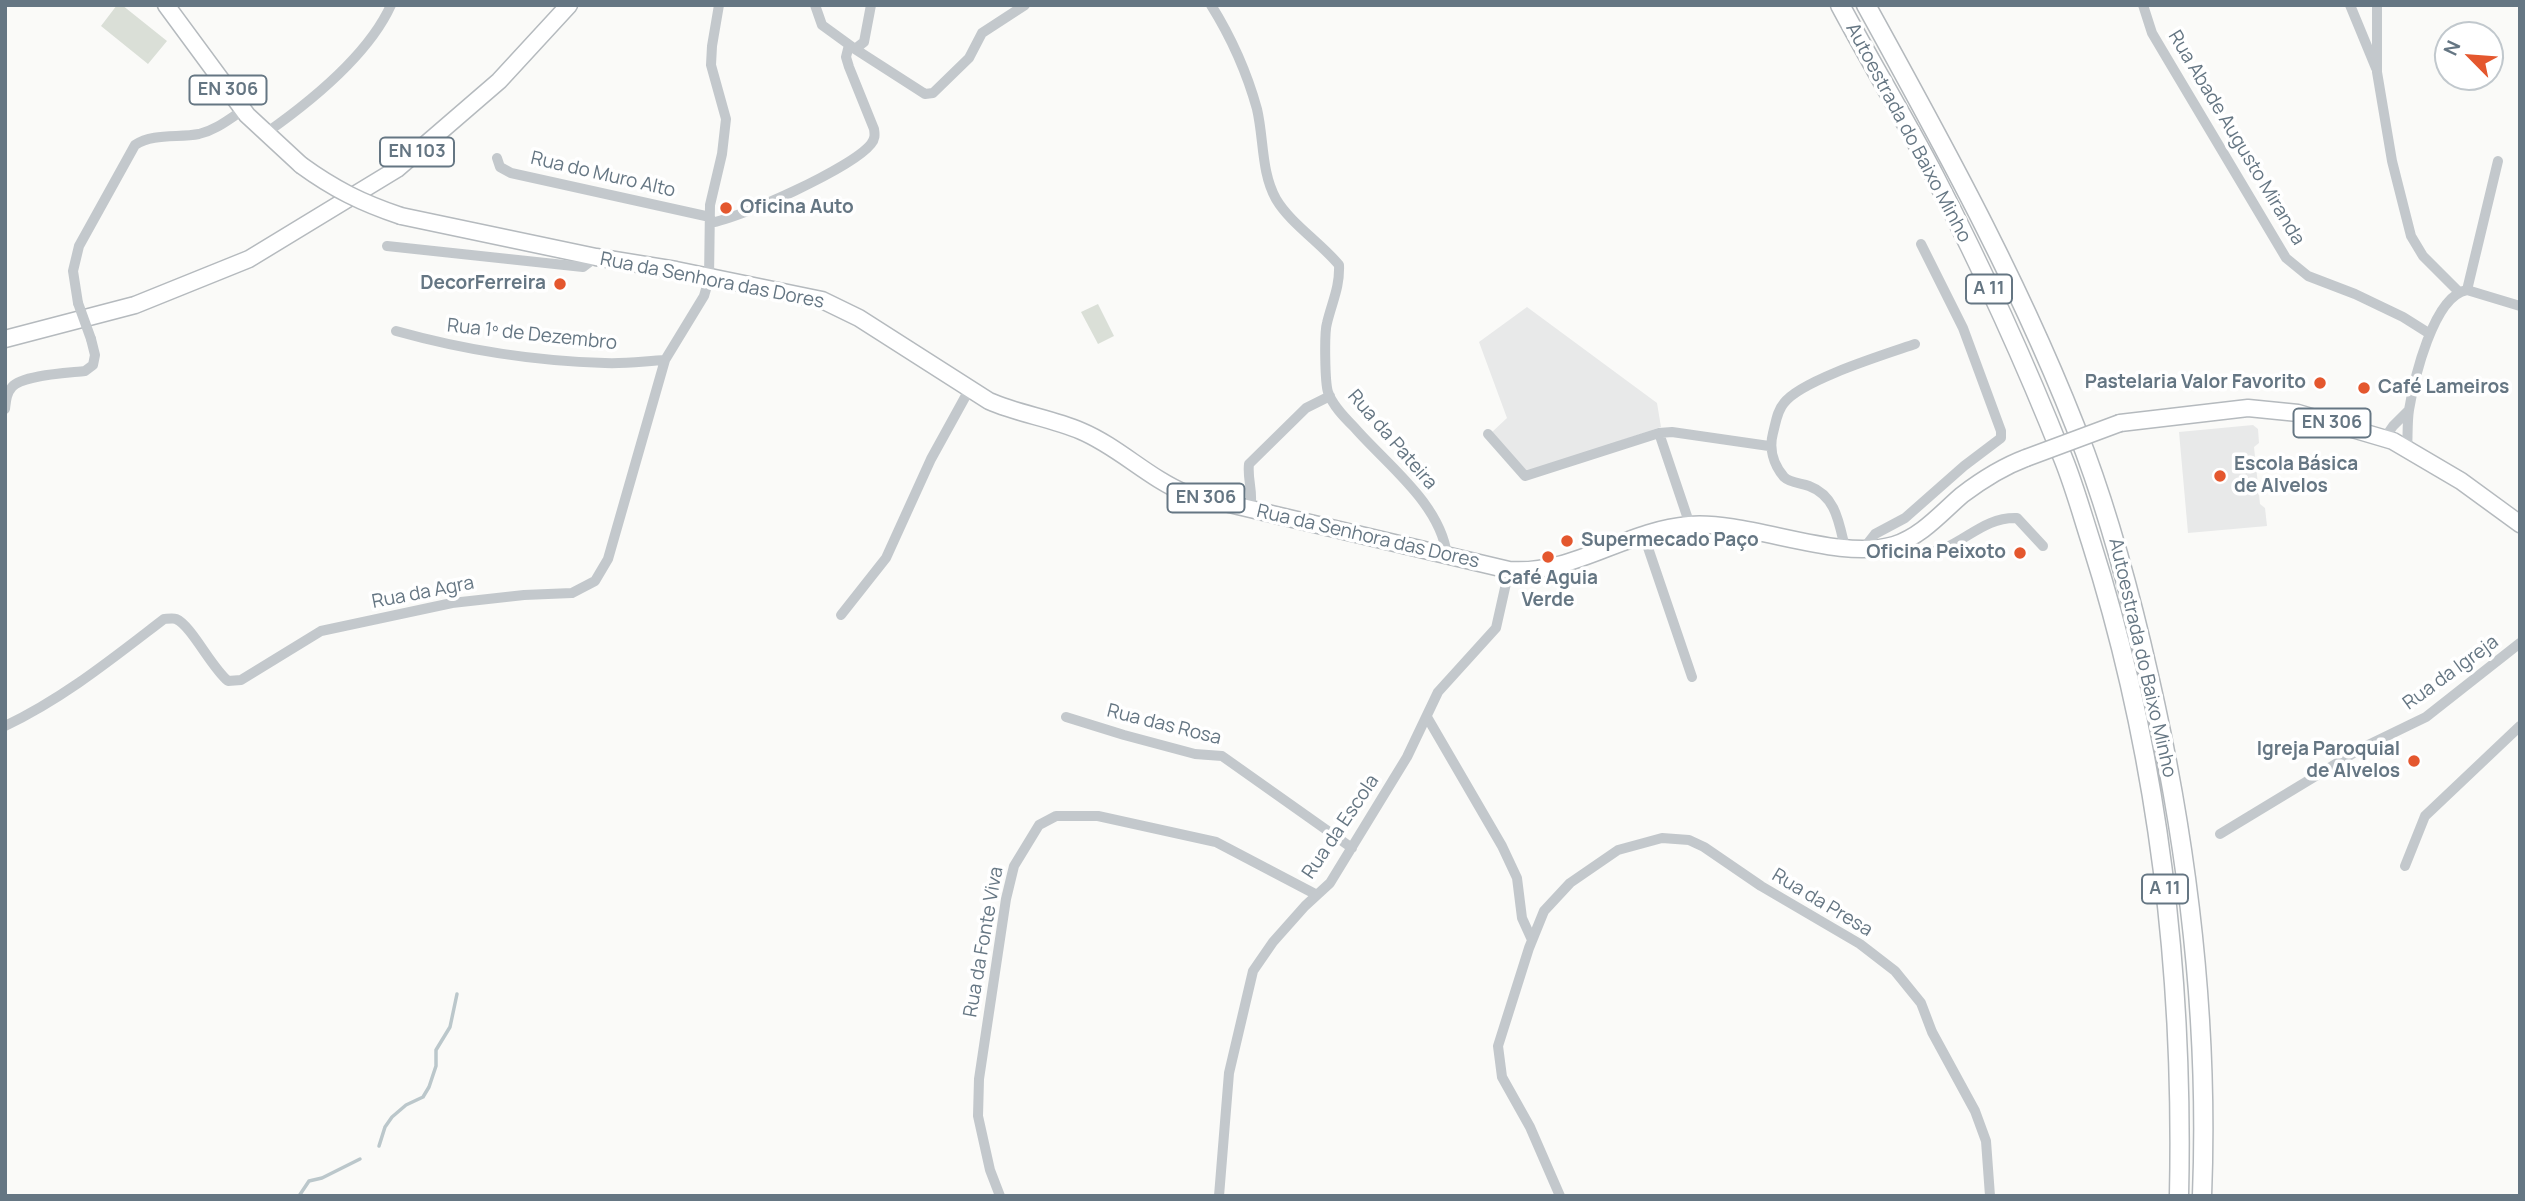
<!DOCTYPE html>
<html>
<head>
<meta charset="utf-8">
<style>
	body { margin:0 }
	#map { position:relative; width:2525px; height:1201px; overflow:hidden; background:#fafaf8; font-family:Manrope,sans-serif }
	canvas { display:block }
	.frame { position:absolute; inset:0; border:7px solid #657683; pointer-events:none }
	.north { position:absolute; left:2434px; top:21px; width:70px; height:70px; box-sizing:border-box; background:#fff; border:2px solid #c1c8cd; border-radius:50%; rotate:295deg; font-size:19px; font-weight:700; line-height:28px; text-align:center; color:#657683 }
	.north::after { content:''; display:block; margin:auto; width:24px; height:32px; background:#e4572e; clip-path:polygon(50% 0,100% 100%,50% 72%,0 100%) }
</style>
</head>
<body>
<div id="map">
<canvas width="2525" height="1201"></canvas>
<div class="frame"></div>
<div class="north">N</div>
</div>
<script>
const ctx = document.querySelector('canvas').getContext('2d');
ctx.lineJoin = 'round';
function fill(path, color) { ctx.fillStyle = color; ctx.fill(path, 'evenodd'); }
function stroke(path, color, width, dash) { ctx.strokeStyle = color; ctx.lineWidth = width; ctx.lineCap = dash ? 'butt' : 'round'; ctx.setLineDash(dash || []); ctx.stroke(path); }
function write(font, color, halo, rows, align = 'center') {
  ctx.font = font + ' Manrope,sans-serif'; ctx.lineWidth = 7; ctx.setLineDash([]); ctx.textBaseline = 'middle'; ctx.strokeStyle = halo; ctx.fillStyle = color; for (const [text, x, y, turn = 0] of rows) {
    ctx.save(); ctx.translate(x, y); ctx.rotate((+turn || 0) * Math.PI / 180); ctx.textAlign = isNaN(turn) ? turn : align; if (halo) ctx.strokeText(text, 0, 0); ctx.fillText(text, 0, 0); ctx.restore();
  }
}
fill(new Path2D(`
	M1527,307L1657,403L1661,427L1528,472L1491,433L1507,418L1479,342Z
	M2253,425L2258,429L2259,443L2254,447L2260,504L2265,508L2267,526L2188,533L2179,432Z`), '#e8e9e9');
fill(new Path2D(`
	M117,5H122L167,41L148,64L101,26Z
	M1098,304L1114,336L1098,344L1081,312Z`), '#dadfd7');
stroke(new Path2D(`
	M379,1146L385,1127L392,1117L406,1105L423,1097L429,1087L436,1066V1050L450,1027L457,994
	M299,1196L309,1181L322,1178L360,1159`), '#bbc7cb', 3.5);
const primary = new Path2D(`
	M166,5L247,115L301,165
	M401,216L596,257L676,270L822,300L859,318L989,401C1018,414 1051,418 1081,431C1119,447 1148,478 1187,494L1509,570C1573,575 1626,530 1689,525C1750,520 1837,562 1894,545C1922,536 1941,513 1962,495C1983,479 2002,467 2026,458
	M5,339L135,305L249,259L397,169L499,81L569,5
	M2120,423L2248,408L2298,413L2393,441L2461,481L2520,524`);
const motorway = new Path2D(`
	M1840,5C1871,63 1905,119 1935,177C1982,268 2025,362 2063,458C2074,485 2082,514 2091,542C2158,753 2184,975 2179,1196
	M1866,5C1946,150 2027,297 2085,452C2112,525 2132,601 2149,676C2188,846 2209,1021 2202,1196`);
stroke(primary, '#b5babe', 19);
stroke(motorway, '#b4b9bd', 21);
stroke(new Path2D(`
	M815,5L822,25L855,49L925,94L933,93L969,58L982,33L1025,5
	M1211,5C1231,37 1247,73 1257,109C1264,139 1261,172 1276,199C1290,223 1321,243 1339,265C1340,287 1332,302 1327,323C1324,333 1325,383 1328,392C1332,405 1345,418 1354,427C1387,465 1440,503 1447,555
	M2143,5L2152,33L2168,60L2286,258L2308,276L2355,294L2403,317L2430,334
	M2350,5L2376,68
	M2377,5V72L2392,161L2411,236L2423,256L2459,292
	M855,49L864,42L871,5
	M266,133C310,102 368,56 391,5
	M497,158L500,167L511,173L710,217
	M710,223C741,218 852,168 871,144C875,139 875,135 874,129L849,67L846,57L849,45
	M387,246L583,267L596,257
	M2467,290L2498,161
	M78,303L73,271L79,246L135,145C153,133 178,138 199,134C216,130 229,119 243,110
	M396,331C464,350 535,361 605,363C625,364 645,361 665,360
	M5,409C6,401 6,394 12,387C22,375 68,373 85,371L93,365L95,355L91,339
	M1659,433L1690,525
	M1488,434L1525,476L1659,433L1672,432L1769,446
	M2384,439L2393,426L2409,410
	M2407,449C2408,436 2407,423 2409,410C2414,380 2433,296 2467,290L2520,306
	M1250,509C1254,493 1247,480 1249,464L1306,408L1330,396
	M1644,536L1692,677
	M1891,546L1900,555C1915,555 1930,554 1945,548C1970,537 1987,517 2017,518L2043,546
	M1845,548C1839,523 1836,496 1809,486C1801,483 1790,483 1784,477C1773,464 1769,448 1773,433C1776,422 1777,411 1784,403C1801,380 1886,354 1915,344
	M1864,548L1875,534L1905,518L1964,466L2001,438V431L1963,328L1921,244
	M841,615L886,558L931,459L969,390
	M1066,717L1124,735L1195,754L1222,756L1352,848
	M1427,717L1502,846L1517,878L1522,918L1532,940
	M5,726C64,698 113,658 164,619C166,619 173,618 176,619C191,625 211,667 228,681L241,680L321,631L452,603L524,595L572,593L595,581L608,559L665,360L704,296L709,279L710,205L722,154L726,119L711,65L712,46L719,5
	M2220,834L2362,748L2426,717L2520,643
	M2405,866L2425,816L2520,726
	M1000,1196L990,1170L978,1116L979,1079L1006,899L1014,866L1039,825L1056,816H1098L1216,842L1317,895
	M1219,1196L1229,1073L1253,971L1273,942L1305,906L1330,883L1407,757L1438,692L1496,628L1509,570
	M1560,1196L1530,1127L1502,1077L1498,1046L1529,948L1544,911L1570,883L1618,850L1662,838L1689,840L1704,847L1761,886L1860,944L1895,971L1921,1003L1932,1032L1975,1111L1986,1141L1990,1196`), '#c3c8cc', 10);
stroke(primary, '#fff', 16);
stroke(motorway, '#fff', 18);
const primaryBridge = new Path2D(`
	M301,165C334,189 362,203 401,216
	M2026,458L2120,423`);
stroke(primaryBridge, '#b5babe', 19, []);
stroke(new Path2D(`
	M78,303L91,339`), '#c3c8cc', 10);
stroke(primaryBridge, '#fff', 16);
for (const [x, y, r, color] of [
	[726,208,7,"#e4572e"],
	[560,284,7,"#e4572e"],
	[2320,383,7,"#e4572e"],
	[2364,388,7,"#e4572e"],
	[2220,476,7,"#e4572e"],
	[1567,541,7,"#e4572e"],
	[2020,553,7,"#e4572e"],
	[1548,557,7,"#e4572e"],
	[2414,761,7,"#e4572e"]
]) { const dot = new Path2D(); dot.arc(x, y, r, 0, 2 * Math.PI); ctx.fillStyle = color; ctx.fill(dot); stroke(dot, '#fff', 2.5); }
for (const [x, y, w] of [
	[228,90,77],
	[417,152,74],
	[1989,289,46],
	[2332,423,77],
	[1206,498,77],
	[2165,889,46]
]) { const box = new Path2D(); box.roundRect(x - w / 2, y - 14.5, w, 29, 5); ctx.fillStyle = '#fff'; ctx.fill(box); stroke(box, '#657683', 2); }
write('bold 18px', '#657683', null, [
	["EN 306",228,90],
	["EN 103",417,152],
	["A 11",1989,289],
	["EN 306",2332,423],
	["EN 306",1206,498],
	["A 11",2165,889]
]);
write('19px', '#657683', '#fff', [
	["Autoestrada do Baixo Minho",1908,133,62],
	["Rua Abade Augusto Miranda",2236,138,59],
	["Rua do Muro Alto",603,175,13],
	["Rua da Senhora das Dores",712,281,11],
	["Rua 1º de Dezembro",532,335,6],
	["Rua da Pateira",1392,440,49],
	["Rua da Senhora das Dores",1368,537,13],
	["Rua da Agra",423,593,-11],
	["Autoestrada do Baixo Minho",2142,658,77],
	["Rua da Igreja",2451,673,-36],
	["Rua das Rosa",1164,725,14],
	["Rua da Escola",1341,827,-56],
	["Rua da Presa",1822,903,31],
	["Rua da Fonte Viva",984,942,-80]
]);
write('bold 19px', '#657683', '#fff', [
	["Oficina Auto",740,208],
	["DecorFerreira",546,284,"right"],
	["Pastelaria Valor Favorito",2306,383,"right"],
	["Café Lameiros",2378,388],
	["Escola Básica",2234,465],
	["de Alvelos",2234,487],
	["Supermecado Paço",1581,541],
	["Oficina Peixoto",2006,553,"right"],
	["Café Aguia",1548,579,"center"],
	["Verde",1548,601,"center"],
	["Igreja Paroquial",2400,750,"right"],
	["de Alvelos",2400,772,"right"]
], 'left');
</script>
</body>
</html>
